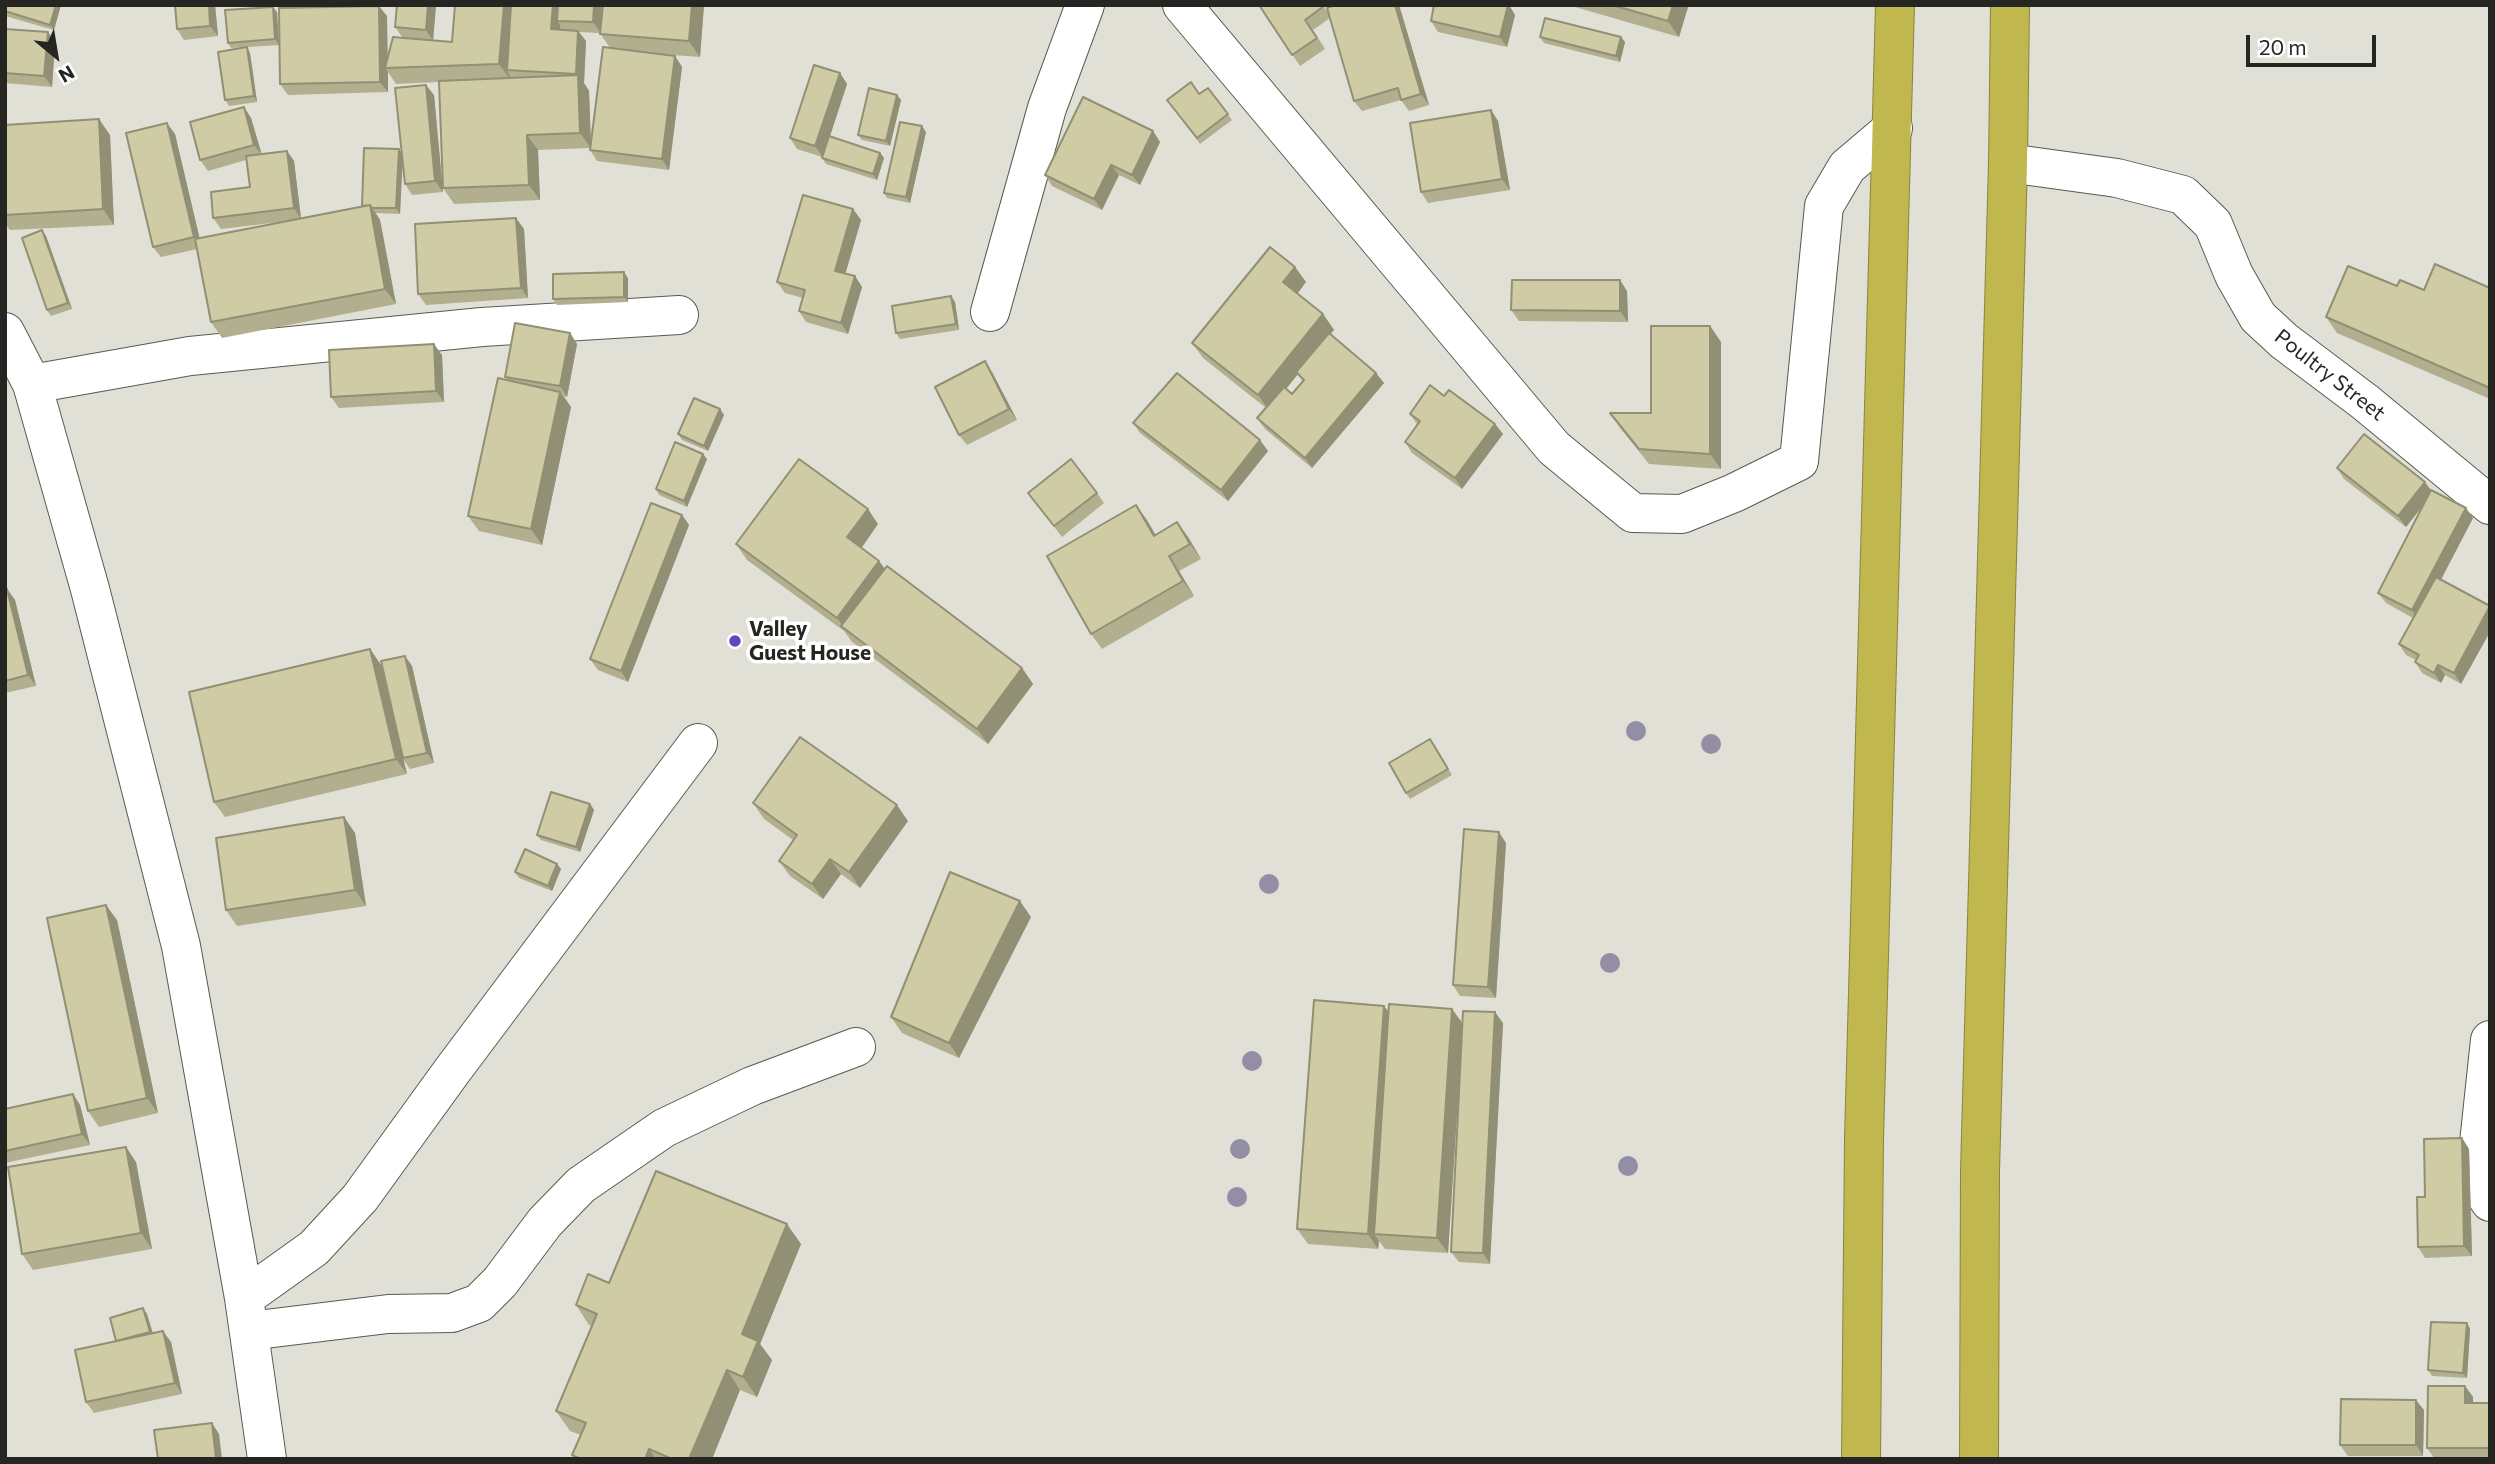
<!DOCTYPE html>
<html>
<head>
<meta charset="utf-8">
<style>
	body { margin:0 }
	#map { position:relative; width:2495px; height:1464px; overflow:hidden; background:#e1e0d6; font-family:Commissioner,sans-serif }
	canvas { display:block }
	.frame { position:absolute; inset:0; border:7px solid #252521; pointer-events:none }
	.north { position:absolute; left:21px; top:21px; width:70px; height:70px; -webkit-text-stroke:5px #fff; paint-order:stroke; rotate:150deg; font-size:19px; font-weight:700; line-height:28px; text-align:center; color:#252521 }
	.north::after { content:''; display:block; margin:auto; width:24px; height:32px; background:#252521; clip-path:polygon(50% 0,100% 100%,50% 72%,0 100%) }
	.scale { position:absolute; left:2246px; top:35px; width:130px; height:32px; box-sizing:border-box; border:4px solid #252521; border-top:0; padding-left:9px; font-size:21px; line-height:24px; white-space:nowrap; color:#252521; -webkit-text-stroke:5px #fff; paint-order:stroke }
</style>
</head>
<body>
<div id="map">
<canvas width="2495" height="1464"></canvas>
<div class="frame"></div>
<div class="north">N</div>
<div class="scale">20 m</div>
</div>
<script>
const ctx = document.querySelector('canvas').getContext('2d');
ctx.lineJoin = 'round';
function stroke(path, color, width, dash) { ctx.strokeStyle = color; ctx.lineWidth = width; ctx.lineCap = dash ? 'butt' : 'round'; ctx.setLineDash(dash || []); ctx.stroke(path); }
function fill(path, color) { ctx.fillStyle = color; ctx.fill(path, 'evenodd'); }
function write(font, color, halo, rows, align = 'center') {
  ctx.font = font + ' Commissioner,sans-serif'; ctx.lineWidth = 7; ctx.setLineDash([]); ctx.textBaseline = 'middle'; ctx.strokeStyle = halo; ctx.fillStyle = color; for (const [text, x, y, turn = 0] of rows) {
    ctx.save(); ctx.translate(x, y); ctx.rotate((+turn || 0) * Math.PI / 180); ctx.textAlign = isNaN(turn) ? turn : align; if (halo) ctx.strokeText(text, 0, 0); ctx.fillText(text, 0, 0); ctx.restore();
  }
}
const street = new Path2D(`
	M1182,5L1554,448L1633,513L1682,514L1734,493L1799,461L1824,206L1847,167L1893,128
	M2008,163L2117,178L2183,195L2213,224L2234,275L2258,317L2284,341L2365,402L2490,505
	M990,312L1047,108L1085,5
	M5,332L32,384L90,589L181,946L244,1298L267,1459
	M32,384L190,356L482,327L679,315
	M2490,1040L2476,1171L2481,1188L2490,1202
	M244,1298L314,1248L360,1198L452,1071L698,743
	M249,1331L388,1314L452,1313L479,1303L500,1282L545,1222L581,1185L664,1128L752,1086L856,1047`);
const highway = new Path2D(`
	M1861,1459L1864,1139L1895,5
	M1979,1459L1980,1171L2008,163L2010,5`);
stroke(street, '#5a5a51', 40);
stroke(highway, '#8a843f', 40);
stroke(street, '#fff', 38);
stroke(highway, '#c1b74f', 38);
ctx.fillStyle = '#938ea5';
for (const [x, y] of [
	[1636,731],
	[1711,744],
	[1269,884],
	[1610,963],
	[1252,1061],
	[1240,1149],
	[1628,1166],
	[1237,1197]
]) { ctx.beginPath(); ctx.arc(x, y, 10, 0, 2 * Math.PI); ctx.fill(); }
fill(new Path2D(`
	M5,5H61L54,30L5,16Z
	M215,5L218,36L184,40L177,29Z
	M319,5H374L365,6L387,16V59L403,38L395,27L436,5L433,40L452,42L602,5L601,28L704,5L700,57L645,53L675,56L682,67L669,170L597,161L590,150V148L538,150L540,200L454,204L443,188L439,82L396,84L388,72V92L288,95L280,84L321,7ZM579,32L600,33L610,48L591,140L589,91L584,83L586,41Z
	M1259,5H1323L1328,13L1335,5H1399L1429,105L1409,111L1401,100L1362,111L1354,101L1330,18L1313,30L1325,49L1300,66Z
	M1434,5H1509L1515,15L1507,47L1438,32L1431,21Z
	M1568,5H1686L1688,7L1679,37Z
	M277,12L279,45L231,48L228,43Z
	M5,29L48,32L55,43L52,87L5,83Z
	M1540,37H1621L1625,42L1620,62L1544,43Z
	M250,53L257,102L229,106L225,100Z
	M840,73L847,84L830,136L880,153L884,158L877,180L826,164L822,158V157L797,149L790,138Z
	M1208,88L1232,120L1200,144L1167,100L1199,94Z
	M434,95L443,192L412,195L405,184L402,162L400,214L376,213L380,220L396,304L222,338L211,322L197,249L161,257L153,247L175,134L199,238L288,221L221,229L213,218L250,187L246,160L208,171L200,160L244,107L251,118L261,154L287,151L294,161L301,218L362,206L399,149L402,153Z
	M897,95L901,100L890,146L862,140L858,135Z
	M1491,110L1498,121L1510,190L1428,203L1421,192Z
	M5,125L110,135L114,225L10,230L5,224Z
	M1153,131L1160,142L1140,185L1119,175L1102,210L1052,186L1045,175Z
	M926,132L910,203L887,198L884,193Z
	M853,209L861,220L845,274L855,276L862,287L848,334L806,322L799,311L803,298L785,293L777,282Z
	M524,229L528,298L426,305L418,294Z
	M46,236L72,309L51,316L47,310Z
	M1295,267L1306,282L1297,294L1323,314L1334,330L1330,334L1376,373L1384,383L1312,468L1265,429L1257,418L1266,408L1203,358L1192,343ZM1298,374L1303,382L1292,394L1286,389Z
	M628,278V302L557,305L553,299Z
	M2397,286L2424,290L2490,288V399L2337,333L2326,317Z
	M1627,291L1628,322L1519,321L1511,310Z
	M951,296L955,302L959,330L900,339L896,333Z
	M1710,326L1721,342V469L1649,464L1621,429L1610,413H1651Z
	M570,333L577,344L567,397L564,396L571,407L542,545L479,531L468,516L508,380L505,377Z
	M442,355L444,402L339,408L331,397Z
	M992,372L1017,420L967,445L959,435Z
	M1444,396L1495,424L1503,434L1462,489L1412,453L1405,442L1417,424L1410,414Z
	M720,409L724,415L708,451L682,440L678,434Z
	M1133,423L1268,451L1228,501L1140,433Z
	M707,459L687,507L659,495L656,489Z
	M2337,468L2431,491L2473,518L2441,580L2461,684L2445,675L2441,683L2422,673L2415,662L2416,660L2406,655L2399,644L2413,618L2386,603L2378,593L2425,503L2406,527L2344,479Z
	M1028,493H1097L1104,503L1062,537Z
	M1136,505L1155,535L1177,522L1188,537L1201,559L1179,571L1194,596L1102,649L1091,634Z
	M682,515L689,525L628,682L598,670L590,659Z
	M878,524L861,548L879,561L885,569L1022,668L1033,684L988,744L852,642L844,631L747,560L736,544Z
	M7,589L15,600L36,686L5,693V590Z
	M370,649L381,665L397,734L405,656L412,666L434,763L410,769L403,759L407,774L225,817L214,802Z
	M1434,744L1452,775L1410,799L1406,793Z
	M753,803L908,821L860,888L841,874L823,899L790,876L779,861L793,840L764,819Z
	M590,804L594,810L580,852L541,840L537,835Z
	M344,817L355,833L366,906L237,926L226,910Z
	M1506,843L1496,998L1460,996L1453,985Z
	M557,864L561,869L552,891L519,878L515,872Z
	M1031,917L959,1058L902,1033L891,1017Z
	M117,920L158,1113L99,1127L88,1111Z
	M1384,1006L1389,1012L1452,1009L1462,1023H1503L1490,1264L1459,1262L1451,1252L1460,1062L1448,1253L1385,1249L1379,1241L1378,1249L1308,1244L1297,1229Z
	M73,1094L80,1105L90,1145L5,1163V1109Z
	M2462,1138L2469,1149L2472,1256L2425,1258L2418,1247L2425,1197Z
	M136,1162L152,1249L33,1270L22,1254Z
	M801,1244L760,1344L772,1360L757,1397L740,1390L712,1459H575L572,1455L581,1435L570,1431L556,1411L592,1326L589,1325L576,1305L609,1283Z
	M147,1314L153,1333L171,1342L182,1394L94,1413L86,1402L116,1341Z
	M2467,1323L2470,1329L2467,1378L2432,1376L2428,1370Z
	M2465,1386L2473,1397V1403H2490V1459H2435L2427,1448Z
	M2424,1410L2423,1456H2348L2340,1445Z`), '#b2af8e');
fill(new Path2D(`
	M56,5H61L54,30L50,25Z
	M209,5H215L218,36L210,26Z
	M428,5H436L433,41L426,30Z
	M504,5H516L507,70L510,76V79L499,64Z
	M553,5H561L557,21L560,25L559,40L551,29Z
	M594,5H602L601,33L593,22Z
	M692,5H704L700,57L689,41Z
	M1395,5H1399L1429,105L1421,94Z
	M1508,5H1509L1515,15L1507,47L1500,37Z
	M1673,5H1686L1688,7L1679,37L1668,21Z
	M379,6L387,16L388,68H385L388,72V92L380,82Z
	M273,7L277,12L279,45L275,39Z
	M578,31L586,41L584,83L589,91L591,148L580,133L578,78L576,74Z
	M48,32L55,43L52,87L44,76Z
	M1621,37L1625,42L1620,62L1616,56Z
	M247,47L250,53L257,102L254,96Z
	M675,56L682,67L669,170L662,159Z
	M840,73L847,84L823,157L815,146Z
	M426,85L434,95L443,192L435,181Z
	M897,95L901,100L890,146L886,141Z
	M244,107L251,118L262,155L254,145Z
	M1491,110L1498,121L1510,190L1502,179Z
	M99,119L110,135L114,225L103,209Z
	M167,123L175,134L202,248L194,237Z
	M922,126L926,132L910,203L906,197Z
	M1153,131L1160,142L1140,185L1132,175Z
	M527,135L538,150L540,200L529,185Z
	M399,149L403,155L400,214L396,208Z
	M287,151L294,161L301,219L294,208Z
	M880,153L884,158L877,180L873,174Z
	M1111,165L1119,175L1102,210L1094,199Z
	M370,205L380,220L396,304L385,289Z
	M853,209L861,220L843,282L835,271Z
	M516,218L524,229L528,298L521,288Z
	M42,230L46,236L72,309L68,303Z
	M1295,267L1306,282L1294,298L1283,282Z
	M624,272L628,278V302L624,297Z
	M855,276L862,287L848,334L841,323Z
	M1620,280L1627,291L1628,322L1620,311Z
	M951,296L955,302L959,330L956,324Z
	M1323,314L1334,330L1298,374L1296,372L1298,374L1269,410L1258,395Z
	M1710,326L1721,342V469L1710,454Z
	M570,333L577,344L567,397L560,386Z
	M434,344L442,355L444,402L436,391Z
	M985,361L992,372L1017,420L1009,409Z
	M1376,373L1384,383L1312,468L1305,458Z
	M560,392L571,407L542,545L531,529Z
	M720,409L724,415L708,451L704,446Z
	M1495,424L1503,434L1462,489L1455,478Z
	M1260,440L1268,451L1228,501L1221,490Z
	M703,454L707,459L687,507L684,501Z
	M2425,482L2433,493L2406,527L2398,516Z
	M1136,505L1147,520L1165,551L1154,536Z
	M2466,508L2473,518L2419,621L2412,610Z
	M868,509L878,524L858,553L847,537Z
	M682,515L689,525L628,682L621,671Z
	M1177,522L1188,537L1201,559L1190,544Z
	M1169,556L1179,571L1194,596L1183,581Z
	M879,561L890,576L845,629L837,618Z
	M7,589L15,600L36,686L28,675Z
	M2490,607V632L2461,684L2454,673Z
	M370,649L381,665L407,774L396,759Z
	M405,656L412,666L434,763L427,753Z
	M2438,665L2445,675L2441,683L2434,673Z
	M1022,668L1033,684L988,744L977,729Z
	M590,804L594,810L580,852L576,847Z
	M897,805L908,821L860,888L849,872Z
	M344,817L355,833L366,906L355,890Z
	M1499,832L1506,843L1496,998L1488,987Z
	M830,859L841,874L823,899L812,884Z
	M557,864L561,869L552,891L548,886Z
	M1020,901L1031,917L959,1058L949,1043Z
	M106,905L117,920L158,1113L147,1098Z
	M1384,1006L1395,1021L1374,1234L1379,1241L1378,1249L1368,1234Z
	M1452,1009L1463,1024L1448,1253L1437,1238Z
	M1495,1012L1503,1023L1490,1264L1483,1253Z
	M73,1094L80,1105L90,1145L82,1134Z
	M2462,1138L2469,1149L2472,1256L2464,1246Z
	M126,1147L136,1162L152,1249L141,1233Z
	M787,1224L801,1244L760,1344L772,1360L757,1397L743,1377L742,1334Z
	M143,1308L147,1314L154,1338L150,1332Z
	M2467,1323L2470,1329L2467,1378L2463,1373Z
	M163,1331L171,1342L182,1394L175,1383Z
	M727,1370L740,1390L712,1459H689Z
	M2465,1386L2473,1397V1413L2465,1403Z
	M2416,1400L2424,1410L2423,1456L2416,1445Z
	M212,1423L219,1434L222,1459H216Z
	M649,1449L656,1459H645Z`), '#918f74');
const building = new Path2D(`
	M5,5H56L50,25L5,11Z
	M175,5H209L210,26L177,29Z
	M397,5H428L426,30L395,27Z
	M455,5H504L499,64L385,68L393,37L452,42Z
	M511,5H553L551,29L578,31L576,74L507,70Z
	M558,5H594L593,22L557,21Z
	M603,5H692L689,41L600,34Z
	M1259,5H1323L1324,6L1305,20L1317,38L1292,55Z
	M1335,5H1395L1421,94L1401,100L1398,88L1354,101L1327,8Z
	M1434,5H1508L1500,37L1431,21Z
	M1612,5H1673L1668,21Z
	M379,6L380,82L280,84L279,8Z
	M273,7L275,39L228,43L225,10Z
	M1545,18L1621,37L1616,56L1540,37Z
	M5,29L48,32L44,76L5,73Z
	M247,47L254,96L225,100L218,52Z
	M603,47L675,56L662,159L590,150Z
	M814,65L840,73L815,146L790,138Z
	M578,75L580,133L527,135L529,185L443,188L439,81Z
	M1191,82L1199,94L1208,88L1228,114L1197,138L1167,100Z
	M426,85L435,181L405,184L395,88Z
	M869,88L897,95L886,141L858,135Z
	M1083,97L1153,131L1132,175L1111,165L1094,199L1045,175Z
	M244,107L254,145L200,160L190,122Z
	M1491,110L1502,179L1421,192L1410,123Z
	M99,119L103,209L5,215V125Z
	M900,122L922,126L906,197L884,193Z
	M167,123L194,237L153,247L126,133Z
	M829,136L880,153L873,174L822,158Z
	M364,148L399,149L396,208H372L370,205L362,206Z
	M287,151L294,208L213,218L211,192L250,187L246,156Z
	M803,195L853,209L835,271L855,276L841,323L799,311L805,290L777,282Z
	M370,205L385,289L211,322L195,239Z
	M516,218L521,288L418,294L415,224Z
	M42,230L68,303L47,310L22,238Z
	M1270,247L1295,267L1283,282L1323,314L1258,395L1192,343Z
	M2435,264L2490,288V388L2326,317L2348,266L2397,286L2400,280L2424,290Z
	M624,272V297L553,299V274Z
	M1512,280H1620V311L1511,310Z
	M951,296L956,324L896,333L892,306Z
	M515,323L570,333L560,386L505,377Z
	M1651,326H1710V454L1639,449L1610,413H1651Z
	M1329,333L1376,373L1305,458L1257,418L1284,387L1292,394L1304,380L1296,372Z
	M434,344L436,391L331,397L329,350Z
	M985,361L1009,409L959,435L935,387Z
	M1177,373L1260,440L1221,490L1133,423Z
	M498,378L560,392L531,529L468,516Z
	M1430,385L1444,396L1449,390L1495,424L1455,478L1405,442L1420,421L1410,414Z
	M694,398L720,409L704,446L678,434Z
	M2364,434L2425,482L2398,516L2337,468Z
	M675,442L703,454L684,501L656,489Z
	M799,459L868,509L847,537L879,561L837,618L736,544Z
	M1071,459L1097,493L1054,526L1028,493Z
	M2431,490L2466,508L2412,610L2378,593Z
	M651,503L682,515L621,671L590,659Z
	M1136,505L1154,536L1177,522L1190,544L1169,556L1183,581L1091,634L1047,556Z
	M887,566L1022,668L977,729L841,626Z
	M2436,577L2490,606L2454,673L2438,665L2434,673L2415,662L2419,655L2399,644Z
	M7,589L28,675L5,681V590Z
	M370,649L396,759L214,802L189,692Z
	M405,656L427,753L403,758L381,661Z
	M800,737L897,805L849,872L830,859L812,884L779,861L797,835L753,803Z
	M1430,739L1448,769L1406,793L1389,763Z
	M551,792L590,804L576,847L537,835Z
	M344,817L355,890L226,910L216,838Z
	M1464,829L1499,832L1488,987L1453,985Z
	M525,849L557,864L548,886L515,872Z
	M950,872L1020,901L949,1043L891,1017Z
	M106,905L147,1098L88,1111L47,918Z
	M1314,1000L1384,1006L1368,1234L1297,1229Z
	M1389,1004L1452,1009L1437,1238L1374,1234Z
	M1463,1011L1495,1012L1483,1253L1451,1252Z
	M73,1094L82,1134L5,1151V1109Z
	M2462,1138L2464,1246L2418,1247L2417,1197H2425L2424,1139Z
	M126,1147L141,1233L22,1254L8,1167Z
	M656,1171L787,1224L742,1334L758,1341L743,1377L727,1370L689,1459H672L649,1449L645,1459H581L572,1455L586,1423L556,1411L597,1314L576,1305L588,1274L609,1283Z
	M143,1308L150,1332L116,1341L110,1318Z
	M2431,1322L2467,1323L2463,1373L2428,1370Z
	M163,1331L175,1383L86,1402L75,1350Z
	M2428,1386H2465V1403H2490V1448H2427Z
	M2341,1399L2416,1400V1445H2340Z
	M212,1423L216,1459H158L154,1430Z`);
fill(building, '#cfcca5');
stroke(building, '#918f74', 2);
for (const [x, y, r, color] of [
	[735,641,7,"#6545be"]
]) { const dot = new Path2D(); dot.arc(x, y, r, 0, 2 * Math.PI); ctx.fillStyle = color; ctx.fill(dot); stroke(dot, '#fff', 2.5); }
write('21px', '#252521', '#fff', [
	["Poultry Street",2330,375,38]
]);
write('bold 21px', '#252521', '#fff', [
	["Valley",749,629],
	["Guest House",749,653]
], 'left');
</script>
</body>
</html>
